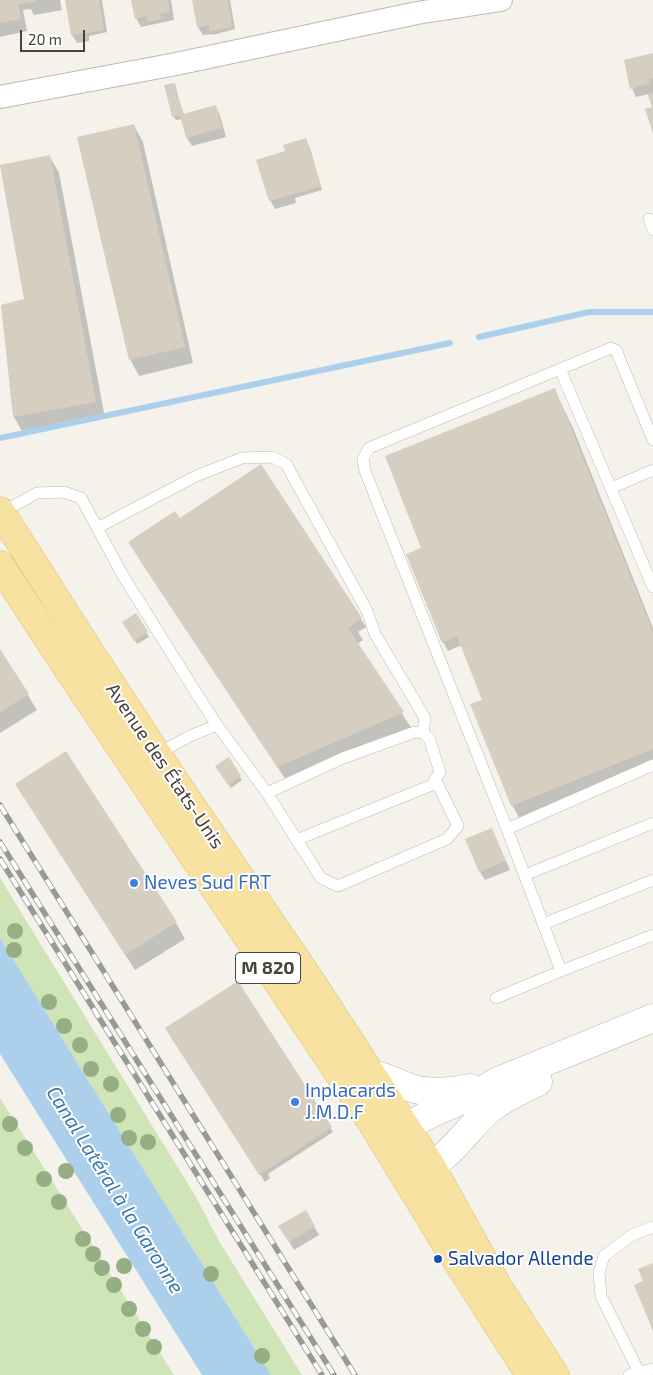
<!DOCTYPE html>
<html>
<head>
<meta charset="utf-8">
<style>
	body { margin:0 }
	#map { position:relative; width:653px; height:1375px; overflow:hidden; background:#f4f2eb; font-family:"Exo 2",sans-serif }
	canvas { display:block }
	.scale { position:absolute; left:20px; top:30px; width:65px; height:22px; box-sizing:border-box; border:2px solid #484339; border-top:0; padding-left:6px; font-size:15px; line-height:18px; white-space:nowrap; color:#484339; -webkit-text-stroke:4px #fff; paint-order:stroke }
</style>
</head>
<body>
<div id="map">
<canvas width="653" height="1375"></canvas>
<div class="scale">20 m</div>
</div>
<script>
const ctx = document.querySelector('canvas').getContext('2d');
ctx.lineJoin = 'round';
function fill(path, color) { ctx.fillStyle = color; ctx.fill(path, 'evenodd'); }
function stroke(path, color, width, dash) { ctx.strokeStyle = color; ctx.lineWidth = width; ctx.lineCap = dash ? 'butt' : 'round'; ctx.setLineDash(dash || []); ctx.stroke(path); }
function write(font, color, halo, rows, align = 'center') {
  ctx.font = font + ' "Exo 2",sans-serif'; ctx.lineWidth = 4; ctx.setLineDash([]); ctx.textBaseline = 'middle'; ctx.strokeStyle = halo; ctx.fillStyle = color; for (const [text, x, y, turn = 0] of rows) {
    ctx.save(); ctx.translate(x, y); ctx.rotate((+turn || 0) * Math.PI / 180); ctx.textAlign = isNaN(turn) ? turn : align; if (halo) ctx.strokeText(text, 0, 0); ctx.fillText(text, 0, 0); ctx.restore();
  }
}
fill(new Path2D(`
	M0,878L196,1197L219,1241L302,1375H271L0,938Z
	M0,1098L174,1375H0Z`), '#cfe5b7');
fill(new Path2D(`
	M0,938L271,1375H202L0,1054Z`), '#accfec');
fill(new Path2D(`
	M0,0H60L62,10L34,15L31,9L23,10L27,31L0,37Z
	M67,0H102L107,32L89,36V41L77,43L72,35Z
	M133,0H171L174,20L141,27L136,18Z
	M193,0H230L235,29L213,35L212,34L203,35L198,27Z
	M653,54V106L649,94L636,97L632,88Z
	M174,84L184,115L215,106L220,115L226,137L192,146L187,138L182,119L176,120L173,116Z
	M134,126L143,142L193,363L139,376L130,359Z
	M305,140L310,148L322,190L295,198L296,203L275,209L270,200L287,152Z
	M50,157L59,173L105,418L23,433L14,417L3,306L26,300Z
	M554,389L573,428L653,628V768L521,821L512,805L484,700L462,645L448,651L443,642L423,548Z
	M260,466L366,627L358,632L363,640L357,644L412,729L288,783L139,559Z
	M135,615L149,637L137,644L124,622Z
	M0,651L37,710L0,733Z
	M229,759L242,780L231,788L217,766Z
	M26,800L176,923L185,939L135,970Z
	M492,830L510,870L485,880L480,872Z
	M238,983L333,1132L268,1174L270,1178L265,1182L171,1037Z
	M305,1211L319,1235L294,1250L280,1227Z`), '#0003');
stroke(new Path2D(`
	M479,337L589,312H653
	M0,438L450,343`), '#accfec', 6);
fill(new Path2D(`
	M0,0H36V1L18,4L21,19L0,23Z
	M65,0H99L104,30L71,35Z
	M131,0H168L170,12L160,14L161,19L147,22L146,16L135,19Z
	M192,0H228L232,27L209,32V25L197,27Z
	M653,53V78L649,79V84L630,89L624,60Z
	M175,83L183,114L216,105L222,128L186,138L180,115L172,117L164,85Z
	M653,93V134L645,109L652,107L648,95Z
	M134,124L185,347L129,360L77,137Z
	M306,138L321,186L269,201L256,160L285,151L283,145Z
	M50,155L96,402L13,417L1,305L24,299L0,165Z
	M555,388L653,632V749L511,806L470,704L482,700L457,636L442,643L406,554L421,548L385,456Z
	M261,464L362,618L348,628L404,712L277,767L128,542L175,511L180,518Z
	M136,613L148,632L134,641L122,622Z
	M0,649L29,694L0,712Z
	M66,751L177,922L125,955L15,784Z
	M229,757L241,776L228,785L215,766Z
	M492,828L506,861L479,872L465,839Z
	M238,981L332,1127L259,1175L165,1028Z
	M306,1210L315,1226L289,1242L278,1226Z
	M653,1263V1331L634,1285L643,1281L638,1269Z`), '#d5cec1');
const service = new Path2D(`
	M649,219L653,230
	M560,369L653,587
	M611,488L653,470
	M1,513L37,493L64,492L81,498L122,574L193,688L217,725L267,793L321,878L338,886L447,839L458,826L435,779
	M97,528L196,476L242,458L272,457L286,464L367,611L375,634L425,718L423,733
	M157,754L190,736L217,725
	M267,793L343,758L415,732L423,733L429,738L440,772L432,785L296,840
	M507,829L653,765
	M525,875L653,823
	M543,924L653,880
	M561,971L653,935
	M496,998L561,971L507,829L365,471L363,459L369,448L611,348L616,350L653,440
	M639,1372L601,1296L599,1272L604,1256L632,1235L653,1227
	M629,1375L653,1369`);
const minor = new Path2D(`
	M0,97L176,64L417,13L501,0`);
const tertiary = new Path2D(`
	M371,1074C385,1076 395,1082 408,1087C427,1094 451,1092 470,1088
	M393,1146C411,1114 450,1108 480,1092C485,1089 491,1085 496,1082L653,1018
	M410,1173C446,1167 464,1131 490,1109C505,1097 521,1090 538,1082`);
const primary = new Path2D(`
	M0,511L90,652L176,783L310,980L431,1166L497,1285L555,1375
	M0,565L66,666L372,1123L451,1252L530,1375`);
stroke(service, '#bfbaae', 12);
stroke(minor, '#bfbaae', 24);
stroke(tertiary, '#bfbaae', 29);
stroke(primary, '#dcc071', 29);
stroke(service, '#fff', 11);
stroke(minor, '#fff', 22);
stroke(tertiary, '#fff', 28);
stroke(primary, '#f7e2a1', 28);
const rail = new Path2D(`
	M0,805L355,1375
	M0,842L334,1375
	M0,859L322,1375`);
stroke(rail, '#999', 5.5);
stroke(rail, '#fff', 4, [11]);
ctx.fillStyle = '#95ae84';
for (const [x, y] of [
	[15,931],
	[14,950],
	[49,1002],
	[64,1026],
	[80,1045],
	[91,1069],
	[111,1084],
	[118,1115],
	[10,1124],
	[129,1138],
	[148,1142],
	[25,1148],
	[66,1171],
	[44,1179],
	[59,1202],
	[83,1239],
	[93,1254],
	[124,1266],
	[102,1268],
	[211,1274],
	[114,1285],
	[129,1309],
	[143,1329],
	[154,1347],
	[262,1356]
]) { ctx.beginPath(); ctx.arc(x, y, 8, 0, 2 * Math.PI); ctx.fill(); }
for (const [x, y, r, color] of [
	[134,883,5,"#3f7fe0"],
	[295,1102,5,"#3f7fe0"],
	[438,1259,5,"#1a4fb4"]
]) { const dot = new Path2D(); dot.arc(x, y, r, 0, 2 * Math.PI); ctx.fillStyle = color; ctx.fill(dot); stroke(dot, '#fff', 2); }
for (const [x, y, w] of [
	[268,968,65]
]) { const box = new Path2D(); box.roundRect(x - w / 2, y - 15.5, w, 31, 4); ctx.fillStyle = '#fff'; ctx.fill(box); stroke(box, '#484339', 1); }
write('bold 18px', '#484339', null, [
	["M 820",268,968]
]);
write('19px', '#484339', '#fff', [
	["Avenue des États-Unis",165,766,56]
]);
write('19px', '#366cbe', '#fff', [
	["Neves Sud FRT",144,883],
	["Inplacards",305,1091],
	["J.M.D.F",305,1113]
], 'left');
write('19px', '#164399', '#fff', [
	["Salvador Allende",448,1259]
], 'left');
write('italic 20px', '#3978ad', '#fff', [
	["Canal Latéral à la Garonne",115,1190,58]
]);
</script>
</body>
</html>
